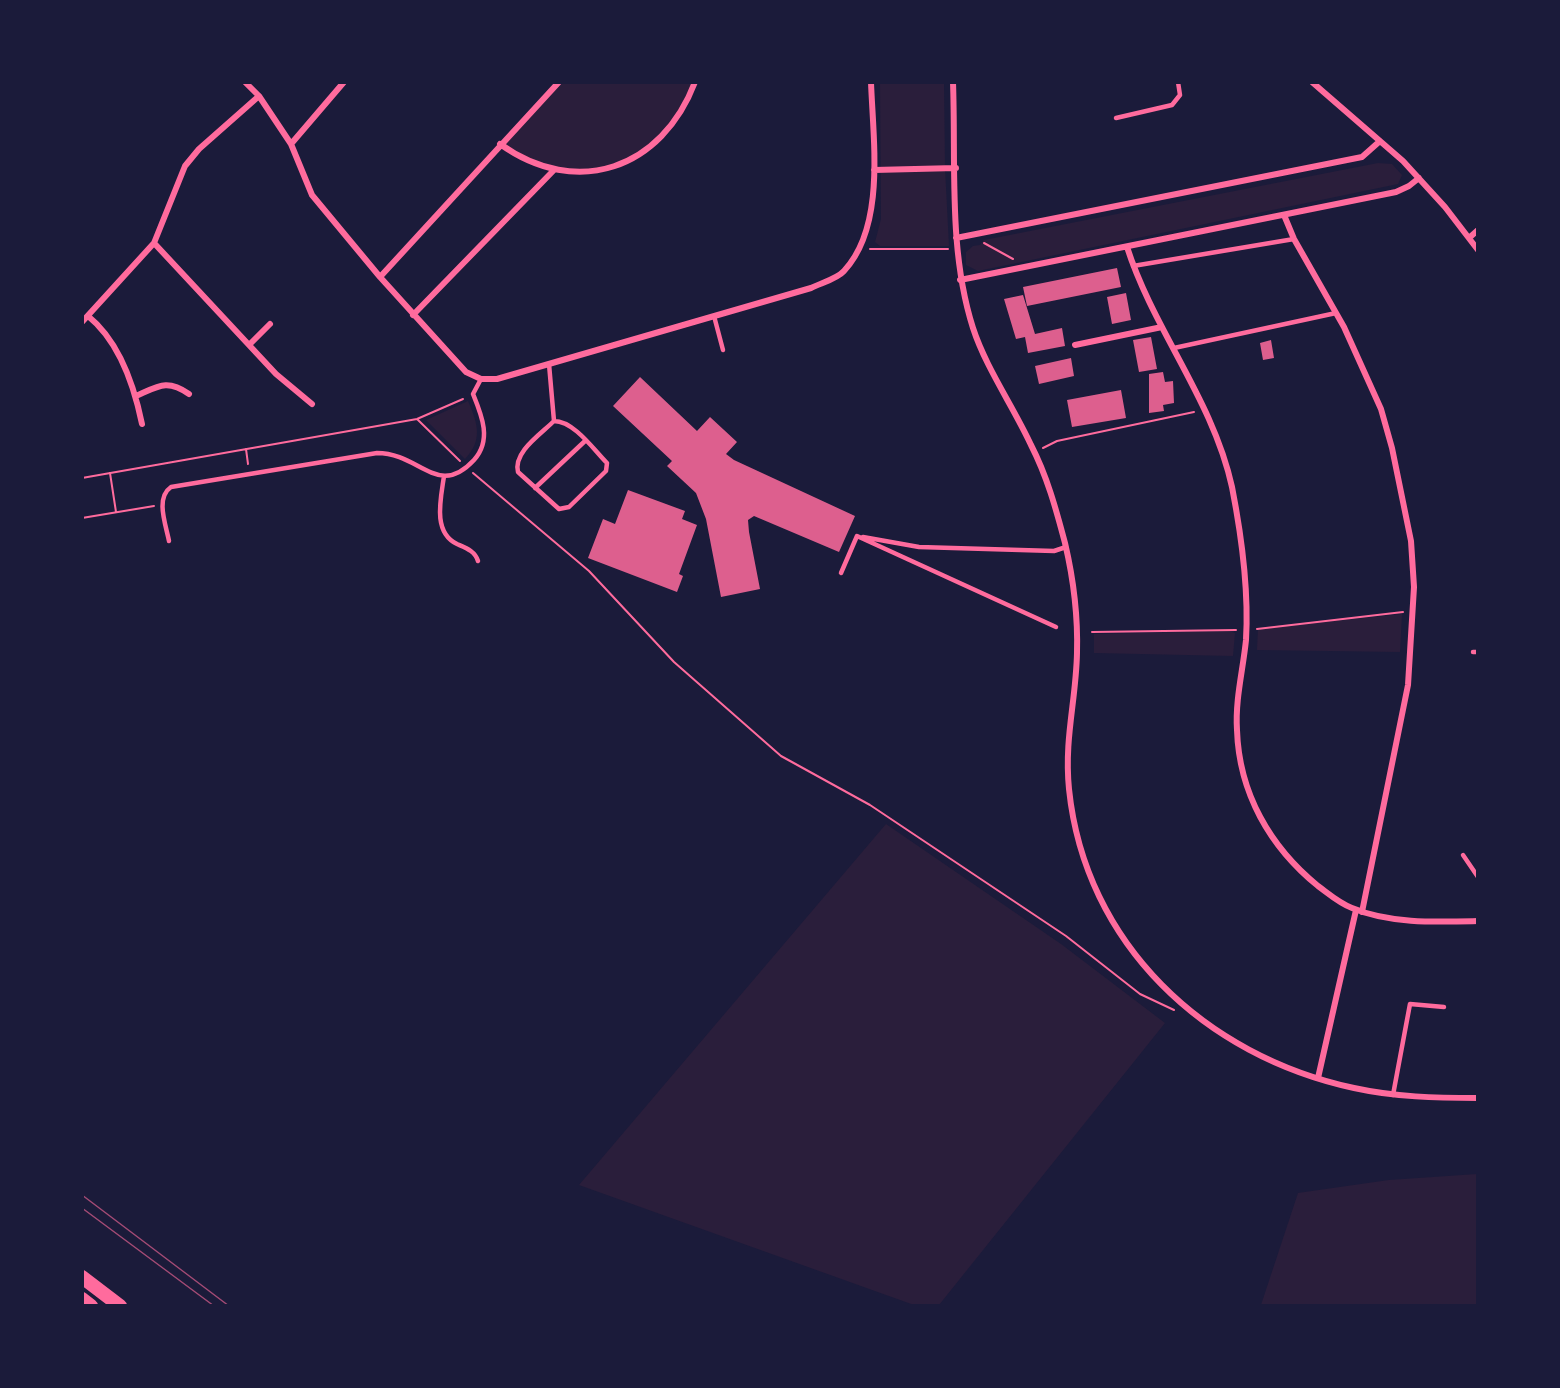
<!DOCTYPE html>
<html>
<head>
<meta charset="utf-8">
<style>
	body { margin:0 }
	#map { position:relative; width:1560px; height:1388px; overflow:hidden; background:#1b1b3a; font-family:"Asap Condensed",sans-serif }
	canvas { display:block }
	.frame { position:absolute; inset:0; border:84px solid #1b1b3a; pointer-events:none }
</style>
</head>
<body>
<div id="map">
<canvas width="1560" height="1388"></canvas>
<div class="frame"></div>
</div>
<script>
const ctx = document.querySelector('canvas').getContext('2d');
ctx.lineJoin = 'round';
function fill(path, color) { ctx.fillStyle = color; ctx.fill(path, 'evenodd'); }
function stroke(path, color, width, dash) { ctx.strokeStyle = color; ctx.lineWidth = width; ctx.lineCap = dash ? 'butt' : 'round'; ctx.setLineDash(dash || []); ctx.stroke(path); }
fill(new Path2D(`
	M559,83H695L683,112L647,151L604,169L554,170L500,144Z
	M880,83H944L945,168L949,246H880L875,242L881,219Z
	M1378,163L1392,164L1402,175L1398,184L978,271L966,265V252L973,246L980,245L984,240Z
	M468,401C478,424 483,440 465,459L426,420Z
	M1402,614L1400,652L1257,650L1258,629Z
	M1229,631L1235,633L1233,656L1094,653V634Z
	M886,824L1061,944L1165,1023L939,1305H914L579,1185Z
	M1477,1174V1305H1261L1298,1193L1389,1180Z`), '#2a1e3b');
fill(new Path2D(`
	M1117,268L1121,287L1027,306L1023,287Z
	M1126,293L1131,320L1112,324L1107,297Z
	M1023,295L1035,334L1062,328L1065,346L1028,353L1025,337L1016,339L1004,299Z
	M1151,337L1157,369L1139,372L1133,340Z
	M1271,340L1274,358L1263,360L1260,343Z
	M1071,358L1074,376L1039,384L1035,366Z
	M1163,372L1165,382L1173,381L1174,403L1163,405L1164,411L1149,413V374Z
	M640,377L697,431L710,417L737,442L726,454L734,460L855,516L839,552L754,516L748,520L749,532L760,589L721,597L706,519L696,493L667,466L672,461L613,406Z
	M1121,390L1126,418L1072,427L1067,400Z
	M628,490L685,511L682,519L697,525L679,574L683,576L677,592L588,558L603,519L615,524Z`), '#dd5f8e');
stroke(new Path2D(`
	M984,243L1013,259
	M870,249H948
	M417,419L460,461
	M1043,448L1057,441L1194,412
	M246,449L248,464
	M110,473L116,512
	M473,473L589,571L674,662L781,756L870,805L1066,936L1140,994L1174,1010
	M82,478L417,419L463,399
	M82,518L154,506
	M1257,629L1403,612
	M1092,632L1236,630`), '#ff6b9d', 2);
stroke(new Path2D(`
	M1116,118L1172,105L1180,95L1178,82
	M1133,266L1294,239
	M714,316L723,350
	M1174,348L1336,313
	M549,364L554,421
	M554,421C574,421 594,450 607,463L606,471L569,507L559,509L518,472C513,452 541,434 554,421Z
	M444,476C441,498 432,532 457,544C466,548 475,551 478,561
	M535,488L585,441
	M863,537L919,547L1054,551L1066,547
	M169,541C166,525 155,498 171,487L377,453C420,453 438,499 474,460C492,440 482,416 473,394L481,379
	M841,573L857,536L1056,627
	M1473,652H1478
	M1463,855L1478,877
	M1393,1095L1410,1004L1444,1007`), '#ff6b9d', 4.5);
stroke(new Path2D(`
	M245,82L259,96L291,144L312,195L380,277L466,372L481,379H497L811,288C821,283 837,279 844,271C886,226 873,140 871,82
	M953,82C956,164 948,250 973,328C986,368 1013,406 1031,445C1047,476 1056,509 1065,543C1073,577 1078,617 1077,653C1076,701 1064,739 1069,789C1085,944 1205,1056 1354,1088C1395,1097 1436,1098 1478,1098
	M1312,82L1403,161L1445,207L1478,250
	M291,144L344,82
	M500,144C577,199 662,169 695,82
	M874,170L956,168
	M1284,215L1294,239L1344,327L1381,409L1392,448L1411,541L1414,587L1408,685L1362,912
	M956,238L1362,157L1380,141
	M1469,238L1478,230
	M154,243L276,374L312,404
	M1127,247C1154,331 1213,400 1232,487C1242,538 1249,589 1246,640C1243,670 1235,700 1237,730C1239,793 1270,847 1318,886C1329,894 1339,903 1352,908C1390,924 1437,922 1478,921
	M380,277L559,82
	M960,280L1396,192L1409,186L1419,178
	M413,315L554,170
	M88,316C119,341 134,385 142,424
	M82,322L154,243L185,166L199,149L259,96
	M249,345L270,324
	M1075,345L1162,327
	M136,396C159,386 167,379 189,394
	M1318,1078L1356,910`), '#ff6b9d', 6);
stroke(new Path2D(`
	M82,1277L120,1306
	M82,1299L91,1306`), '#ff6b9d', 14);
stroke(new Path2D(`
	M82,1195L229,1306
	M82,1208L214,1306`), '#a44b75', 1.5);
</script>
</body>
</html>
